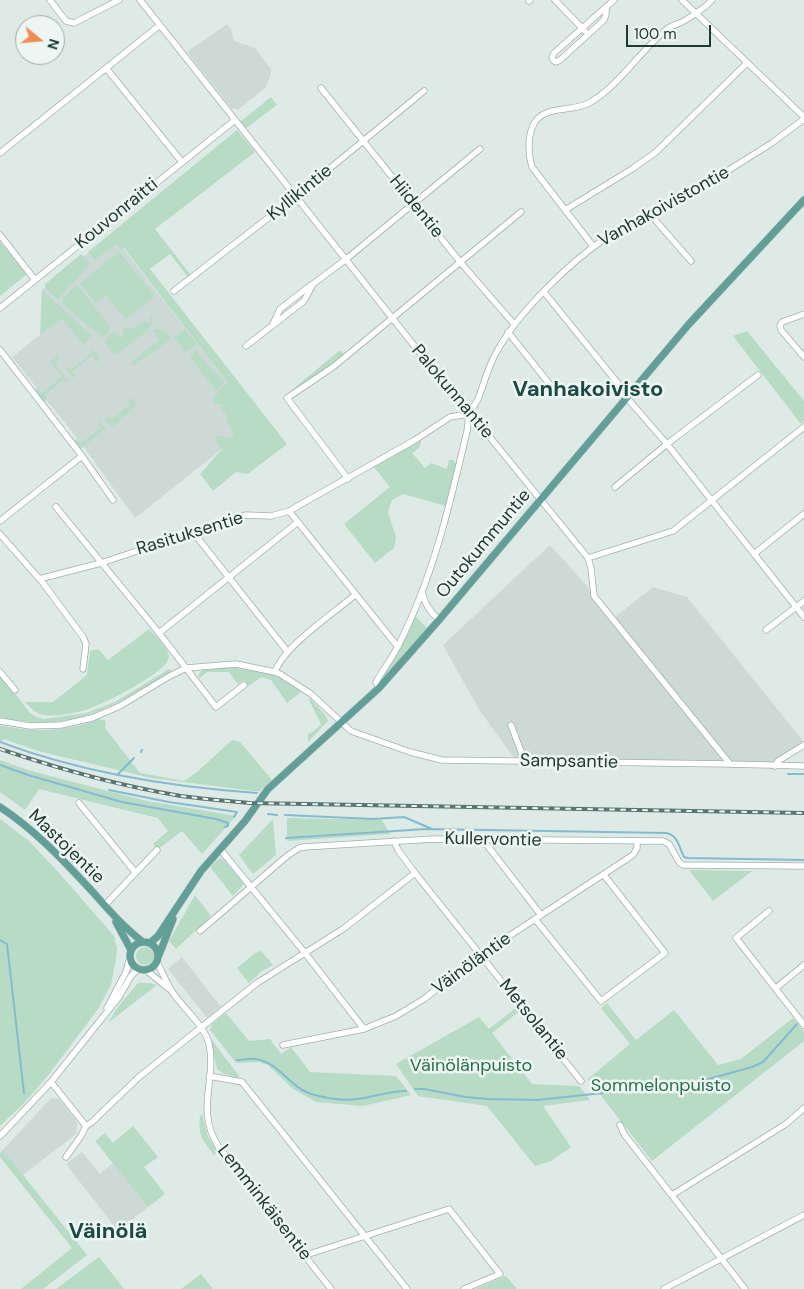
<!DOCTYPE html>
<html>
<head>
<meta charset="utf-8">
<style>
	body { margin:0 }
	#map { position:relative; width:804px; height:1289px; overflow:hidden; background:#deeae6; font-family:"DM Sans",sans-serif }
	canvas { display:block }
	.north { position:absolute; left:15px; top:15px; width:50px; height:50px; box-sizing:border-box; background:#eef6f3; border:1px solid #9caaa7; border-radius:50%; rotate:107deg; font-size:14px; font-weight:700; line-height:20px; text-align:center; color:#203935 }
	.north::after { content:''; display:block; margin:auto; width:18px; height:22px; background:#f18d54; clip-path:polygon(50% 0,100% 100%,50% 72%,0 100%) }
	.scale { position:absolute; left:626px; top:25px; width:85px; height:22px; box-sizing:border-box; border:2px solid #203935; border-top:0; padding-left:6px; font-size:15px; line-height:18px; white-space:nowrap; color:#203935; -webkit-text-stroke:4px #eef6f3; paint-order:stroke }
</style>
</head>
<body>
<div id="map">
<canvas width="804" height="1289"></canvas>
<div class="north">N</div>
<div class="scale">100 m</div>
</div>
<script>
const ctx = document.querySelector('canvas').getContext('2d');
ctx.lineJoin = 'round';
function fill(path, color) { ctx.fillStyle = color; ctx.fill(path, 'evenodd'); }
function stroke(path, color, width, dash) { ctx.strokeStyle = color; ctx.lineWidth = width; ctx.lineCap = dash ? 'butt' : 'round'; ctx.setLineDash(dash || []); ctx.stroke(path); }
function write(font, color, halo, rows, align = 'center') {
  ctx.font = font + ' "DM Sans",sans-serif'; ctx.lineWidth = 5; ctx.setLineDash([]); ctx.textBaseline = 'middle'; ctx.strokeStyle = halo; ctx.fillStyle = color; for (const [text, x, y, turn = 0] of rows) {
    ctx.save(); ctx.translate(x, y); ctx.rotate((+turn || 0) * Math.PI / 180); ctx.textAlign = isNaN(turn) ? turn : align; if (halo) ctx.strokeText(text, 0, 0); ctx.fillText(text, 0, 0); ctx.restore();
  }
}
fill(new Path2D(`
	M227,24L231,29L234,41L255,48L271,69V73L266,87L239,109H232L187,52Z
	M112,234L257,421L135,518L81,443L12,357L61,318L42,290Z
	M550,545L615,617L653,587L687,597L803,741L772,763L514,758L480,711L443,645Z
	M182,957L221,1007L207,1018L168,969Z
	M51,1098L59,1099L77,1122L76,1134L23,1175L3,1150Z
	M82,1152L100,1174L113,1163L148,1207L118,1231L66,1164Z`), '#ccd9d5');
fill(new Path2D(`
	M271,97L277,105L245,129L240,122Z
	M237,130L255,152L155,229L190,274L188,277L170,254L150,269L287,444L248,474L236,472L213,491L200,474L222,449L216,441L215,438L218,436L232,438L234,434L227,421L228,416L221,408L223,405L214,403L213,399L227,382L124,248L121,249L116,244L95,260L88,252Z
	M0,242L27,274L0,296Z
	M119,252L155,296L126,319L106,295L96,303L80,283Z
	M81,254L90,263L89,265L59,298H57L45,287V284Z
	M75,286H78L110,327L109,331L103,338L63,304V299Z
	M42,290L92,336V337L83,345L62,318L40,335Z
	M152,316L153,320C149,333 131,343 120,352L117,354L112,352L105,342L111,333L115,332L120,338L123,337L124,327L131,329L142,324V321L150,323L151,320L149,317Z
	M155,329L163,330L171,339L131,367L132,362L159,340L153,331Z
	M185,329L197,344L186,352L174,338Z
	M747,331L804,401V421L801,424L733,336Z
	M92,347L100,359L97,362L92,356L72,372L75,376L73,378L66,369L68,368L70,370L93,352L91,349Z
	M197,350L207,365L224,381V383L217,391L190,357Z
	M339,351L343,352V355L294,391L293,389Z
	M57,355L60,358L54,363L68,381L66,382L64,379L44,396L47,400L43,402L35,390L37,388L42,393L62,377L50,361Z
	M131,398L136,403L135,407L113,426H111L105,418L107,417L110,420L130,405L128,401Z
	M101,422L105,429L80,449L74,441L77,439L81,443L102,427L99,423Z
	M421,440L420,447L412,453L425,468L431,463L447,469L449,460H453L456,464L446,506L403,494L392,500L388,513L396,537L394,548L375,563L344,524L390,487L374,467Z
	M414,617H416L427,628L423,635L382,679L381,678L400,648Z
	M149,629C155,636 169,648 169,657C167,673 101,705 86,710C74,713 56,717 44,715C36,714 31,708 25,702H53L87,675L90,651L98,649L108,660Z
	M230,667C252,670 288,674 301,692L287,703L271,680L261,677L249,686L244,680L238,684L229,672H207L199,679V674L202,670Z
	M169,669L172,672C128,697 84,727 31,722C21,721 10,719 0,718V674L30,713L36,717L44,719L86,713L115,702Z
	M311,699L325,715L328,721L308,742V734L314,731L321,724L309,700Z
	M100,719L106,721L105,728L140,773L184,781L197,772L232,740L240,742L272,780L260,791H254L151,778L38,751L4,739L0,743V725C21,730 45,732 66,728C78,726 89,722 100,719Z
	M0,760L31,771L147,801L236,816L202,854L182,831L157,850L153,844L168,831L158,818L39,789L25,810L0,792Z
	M287,818L382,820L390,834L287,841Z
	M0,819L29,841L61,875L114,936L117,948L116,959L111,985L98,1009L50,1073L25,1102L0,1126Z
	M273,819L276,855L253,874L239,855Z
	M220,858L224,860L244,884L233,896L210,867Z
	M689,870L752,871L713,901Z
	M195,895L211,916L176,949L169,941Z
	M136 956a9 9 0 1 1 18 0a9 9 0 1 1-18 0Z
	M261,951L273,965L262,971L249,983L237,968L255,953Z
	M138,983H150L157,985L108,1023L117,1008Z
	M607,1003L636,1040L674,1010L718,1065L741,1059L793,1018L804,1032V1041L652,1161L588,1079L630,1044L601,1008Z
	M517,1007L520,1011L492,1033L532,1084L579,1086L590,1100L543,1106L571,1147L551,1161L535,1166L487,1106L418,1096L396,1064L479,1017L489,1029Z
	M226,1013L249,1041L270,1039L281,1054L291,1047L310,1072L396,1076L411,1095L363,1106L316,1102L293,1089L268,1065L259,1062L236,1063L210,1030L212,1024Z
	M211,1039L239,1076L238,1078L222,1073L217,1069Z
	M200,1115H202L208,1137L218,1152L214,1155C202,1139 198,1136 200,1115Z
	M133,1126L158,1157L144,1167L165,1194L148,1207L95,1141L105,1133L113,1143Z
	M3,1150L87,1255L43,1289H21L72,1248L0,1157V1153Z
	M99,1257L124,1289H56Z
	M201,1274L213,1289H181Z
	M506,1276L517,1289H475Z`), '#b7dbc5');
stroke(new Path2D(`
	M0,742C82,773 170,787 257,793
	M141,752L142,750
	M0,765L28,775L122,802L216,819L228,823V826L225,827
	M118,774L134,758
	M788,774H804
	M109,790L169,802L237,812L234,817
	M268,814L277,815
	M285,815L373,819L404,817L432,829
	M286,838L426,829L666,833C678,835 679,847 684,857L688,858L804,860
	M0,940L7,944L24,1093
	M237,1060C243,1060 250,1058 256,1059C280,1063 289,1087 311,1094C325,1098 343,1101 357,1099C374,1097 389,1091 406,1091
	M415,1089H424L466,1097L488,1099L537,1100L612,1092L673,1089L752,1067L763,1062L797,1024`), '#85bbcf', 2);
const minor = new Path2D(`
	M50,0L66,21L74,23L119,0
	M140,0L462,406L476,420L588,558L591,568L594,596L730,764
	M555,0L585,31
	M682,0L804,117
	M529,1L530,0
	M606,7V14L604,20L560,60L556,62L553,60L552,57L554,53L614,0
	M106,68L182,162
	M321,88L461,263L514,324
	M0,153L160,25
	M565,210L632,169L656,152L747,63
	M650,214L691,261
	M0,235L35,280
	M593,246L532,167C528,154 527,135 535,122C546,105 573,112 589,103C620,85 639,52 667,29C672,25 679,24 684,21C694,15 704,9 712,0
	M174,291L295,197L424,91
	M544,292L620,386
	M0,308L235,120
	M804,314L782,322L780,326L781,330L804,357
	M273,324L280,309L311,285
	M508,332L555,391
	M246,346L304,301L313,284L345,260L480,149
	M0,350L82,456L113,500
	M627,398L667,444L804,617
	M348,479L287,398L333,367L521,212
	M615,487L667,444L758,375
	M56,507L159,633L216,707L244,685
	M289,511L398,647
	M0,521L82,456
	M193,532L287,651
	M0,534L43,583L83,637L86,644L83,669
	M754,554L804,514
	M588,558L673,531L804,427
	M39,579L101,563L245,515L271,516L289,511L415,440L450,417L469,414
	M422,591C424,604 430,612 439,620
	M766,630L804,601
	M159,633L298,522
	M0,672L15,690
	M275,672C283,647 334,613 355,595
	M379,688L376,682C383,670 392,658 398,646C433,578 450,504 467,431C468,426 468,421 469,416C470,410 475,405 478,399C484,384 488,367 496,353C518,312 569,263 607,237L708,183L772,143L804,119
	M0,721L30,726L61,725L92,718L120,706L168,677L186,668L236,664L275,672L280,674L311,694L351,731L410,752L442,760L730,764L804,766
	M511,725L525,762
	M775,766L778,761L804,745
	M79,803L135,872
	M483,840L541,915
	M394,841L398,850L415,873L581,1081
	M220,849L305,953L364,1029
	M105,905L157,850
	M769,911L736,938L804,1025
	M535,919L601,1001L665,953L604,875
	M200,931L287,856L299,848L304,847L434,839L663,841L669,844L679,862L683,865L804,866
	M157,962C162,972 167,984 173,993C183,1008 205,1026 209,1044C217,1080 195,1109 218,1146L331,1289
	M146,970L169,989
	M776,988L804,965
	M107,1008L126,972L130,957
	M283,1045L364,1029L396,1016L424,999L480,955L633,855L637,848V841
	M209,1076L242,1082L407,1289
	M51,1082L86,1126L81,1136L66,1157
	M620,1125L624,1134L745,1289
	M86,1126L92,1122L139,1077L257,983L343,929L415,873
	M0,1136L51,1082L119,997L131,976L138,969
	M672,1195L786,1124L804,1108
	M306,1255L449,1209L500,1274L464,1289
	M664,1289L804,1215`);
const major = new Path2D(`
	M0,807C34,829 63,860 91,890C107,908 123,927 143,942
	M116,922L131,950
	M130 956a14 14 0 1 1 28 0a14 14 0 1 1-28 0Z
	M150,943L158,936L201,871L245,821L268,789L379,688L439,620L689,324L804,200
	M159,955L173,919`);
stroke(minor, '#a1b1ad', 7);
stroke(major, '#bcc4c2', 8);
stroke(minor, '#fff', 5.5);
stroke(major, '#629f97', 7);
const rail = new Path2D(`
	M0,749C59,769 119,786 181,796C204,799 227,801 250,803L804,813`);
stroke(rail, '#5a7571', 4);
stroke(rail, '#eef6f3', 2, [5.5]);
write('18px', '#203935', '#eef6f3', [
	["Kyllikintie",300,193,-39],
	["Hiidentie",416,207,51],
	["Vanhakoivistontie",664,207,-29],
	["Kouvonraitti",117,214,-39],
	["Palokunnantie",452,392,50],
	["Rasituksentie",190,534,-17],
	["Outokummuntie",484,544,-50],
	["Sampsantie",569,762,1],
	["Kullervontie",493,840,1],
	["Mastojentie",66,847,44],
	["Väinöläntie",472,964,-36],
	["Metsolantie",533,1020,51],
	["Lemminkäisentie",264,1203,52]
]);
write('18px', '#2a704d', '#eef6f3', [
	["Väinölänpuisto",471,1066],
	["Sommelonpuisto",661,1086]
]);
write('bold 22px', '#1c4b45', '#eef6f3', [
	["Vanhakoivisto",588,390],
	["Väinölä",108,1232]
]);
</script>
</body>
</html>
